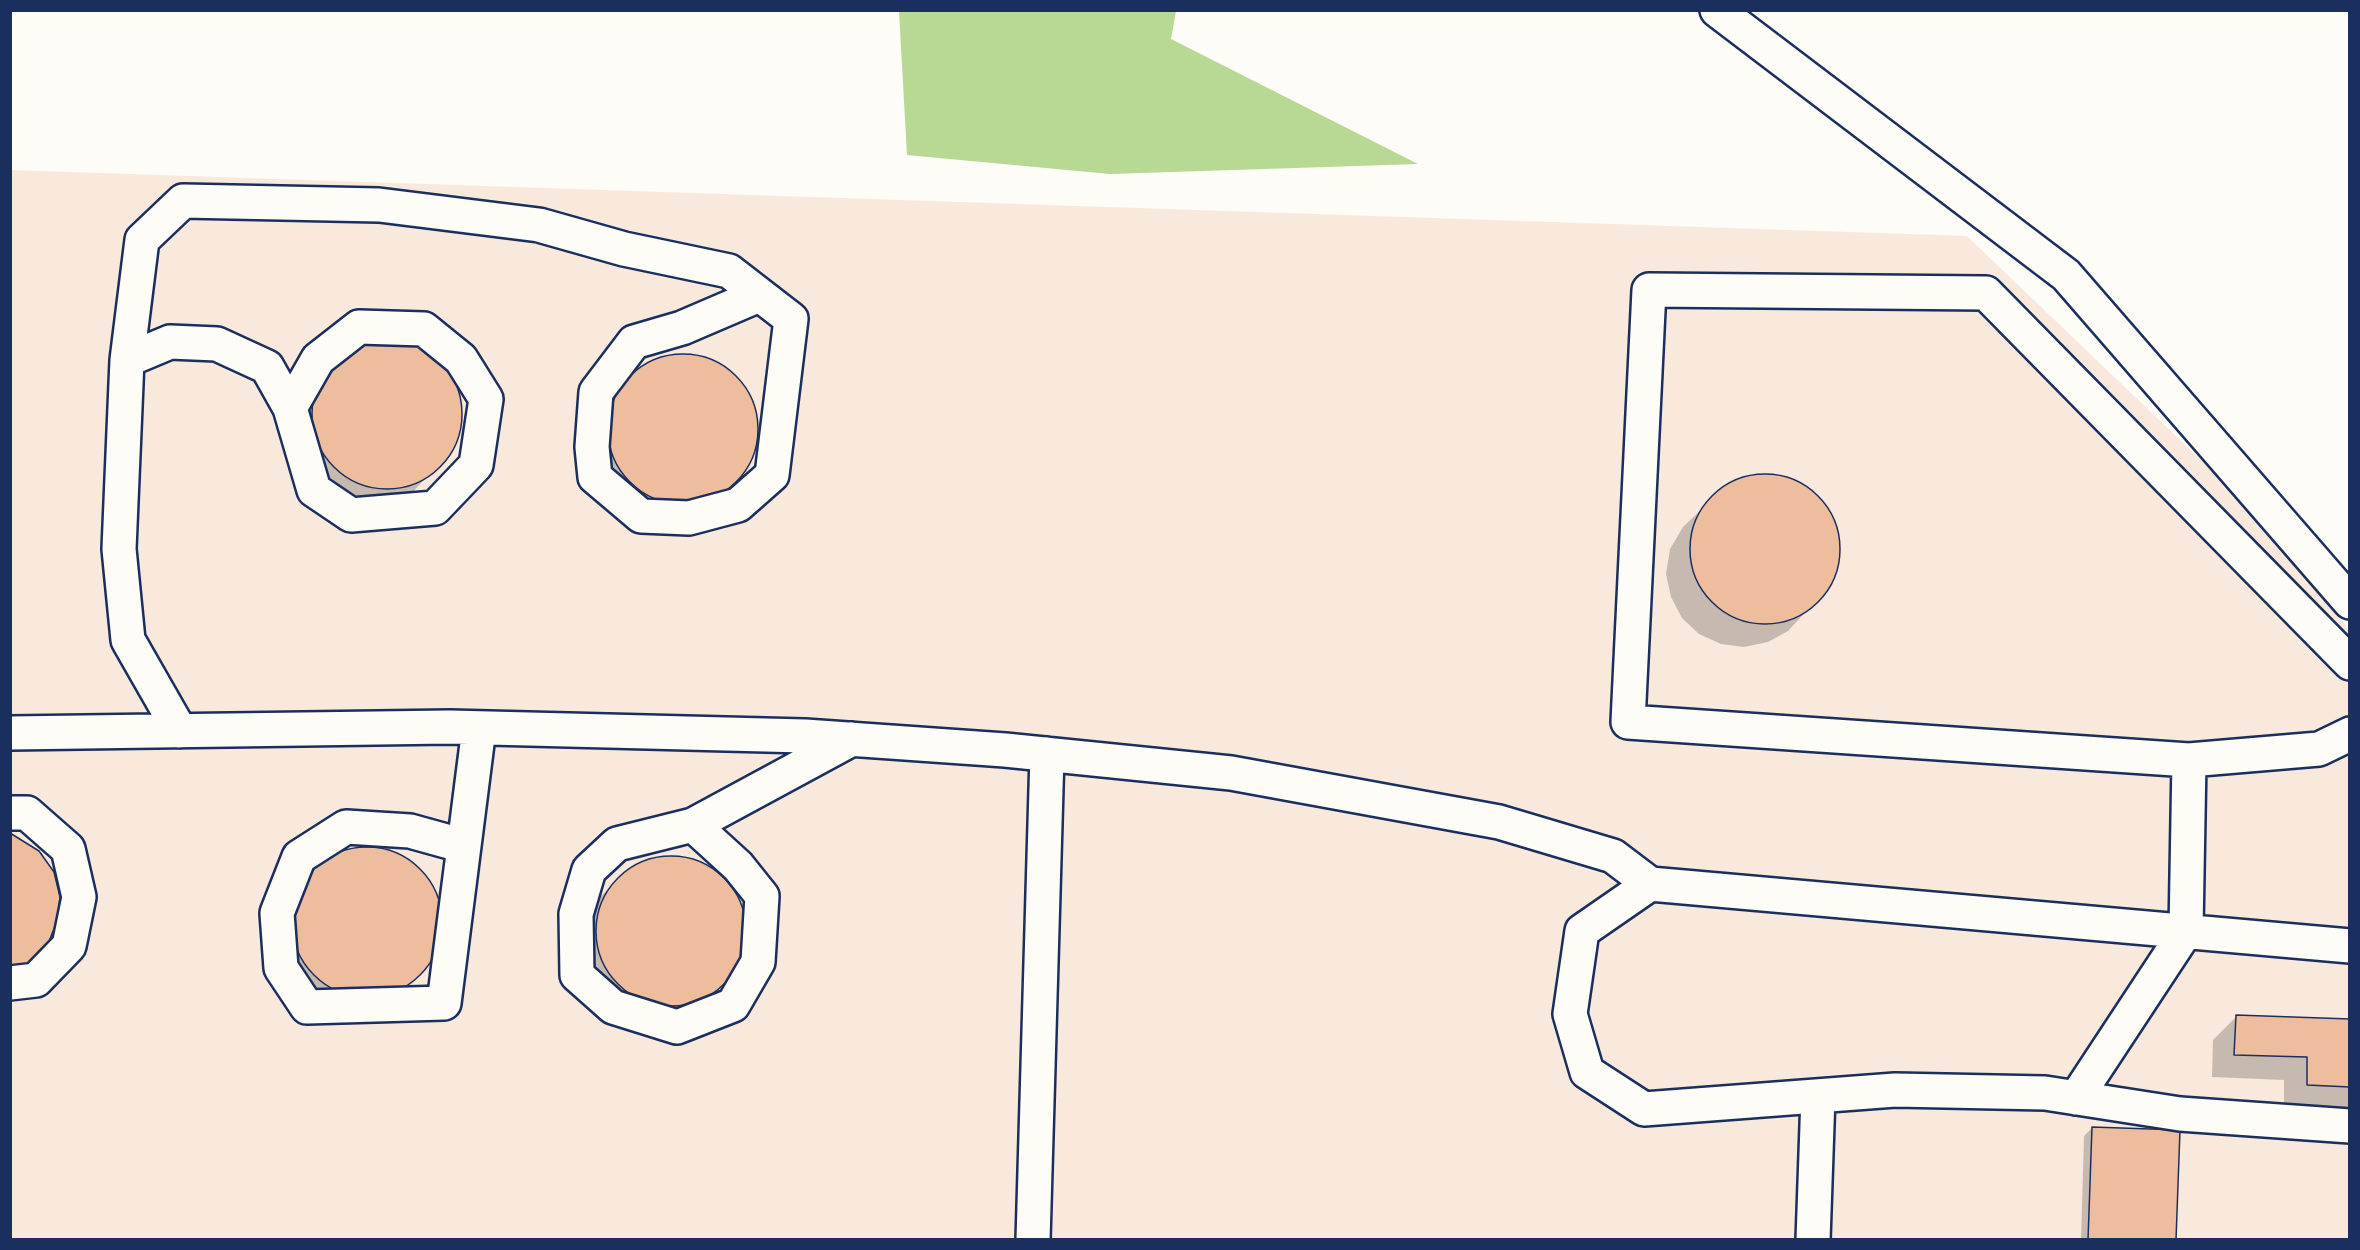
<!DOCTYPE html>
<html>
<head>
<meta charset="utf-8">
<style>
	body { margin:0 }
	#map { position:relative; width:2360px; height:1250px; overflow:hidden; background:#fdfcf7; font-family:"Gochi Hand",sans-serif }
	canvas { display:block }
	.frame { position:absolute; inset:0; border:12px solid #1b2f5e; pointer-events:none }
</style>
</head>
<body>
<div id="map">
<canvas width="2360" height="1250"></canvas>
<div class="frame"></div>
</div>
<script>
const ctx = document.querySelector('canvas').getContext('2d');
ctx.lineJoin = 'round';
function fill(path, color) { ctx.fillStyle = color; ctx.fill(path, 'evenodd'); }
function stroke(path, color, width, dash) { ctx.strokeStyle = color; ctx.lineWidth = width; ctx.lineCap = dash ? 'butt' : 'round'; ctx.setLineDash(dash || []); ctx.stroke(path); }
fill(new Path2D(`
	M11,170L1967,236L2250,507L2349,630V1239L11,1240Z`), '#f8e9dc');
fill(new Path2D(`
	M899,11H1176L1171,39L1418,164L1110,174L907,155Z`), '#b7d993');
fill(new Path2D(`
	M396,340L420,348L441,363L455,384L461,408L459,432L449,453L409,496L342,509L292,414L347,351L371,341Z
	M692,355L717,362L737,377L752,398L758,423L755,447L746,468L706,510L617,514L600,407L643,366L667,356Z
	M1775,475L1799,483L1819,498L1834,519L1840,543L1838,567L1828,588L1788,631L1768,642L1744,647L1721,644L1699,634L1682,618L1671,597L1666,574L1670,549L1683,527L1726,486L1749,476Z
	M351,849H376L401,856L421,871L435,892L441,917L439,940L430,962L390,1004L322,1018L272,971L308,876L327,859Z
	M681,857L705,864L725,879L740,901L746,925L743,949L734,971L694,1012L588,1000V908L632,867L655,858Z
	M2236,1017L2350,1020V1110L2284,1108V1080L2212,1077L2213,1040Z
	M2092,1128L2175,1240H2081L2084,1136Z`), '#0003');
const building = new Path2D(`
	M312 414a75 75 0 1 1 150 0a75 75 0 1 1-150 0Z
	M608 429a75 75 0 1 1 150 0a75 75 0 1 1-150 0Z
	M1690 549a75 75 0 1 1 150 0a75 75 0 1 1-150 0Z
	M10,833L39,851L54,872L60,897L57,921L48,944L32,962L10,974Z
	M292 922a75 75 0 1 1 150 0a75 75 0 1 1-150 0Z
	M596 931a75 75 0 1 1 150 0a75 75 0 1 1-150 0Z
	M2236,1015L2350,1019V1087L2307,1085V1057L2234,1055Z
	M2092,1127L2180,1130L2176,1240H2088Z`);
fill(building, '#eebd9e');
stroke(building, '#1b2f5e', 1.5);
const minor = new Path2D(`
	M1717,10L2066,275L2350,602
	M127,360L170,342L217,344L267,367L290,408L314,490L351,515L435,508L476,465L486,399L461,359L424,329L359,327L318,359L290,408
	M2350,663L1986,293L1649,290L1628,722L2189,760L2319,749L2350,734
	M180,731L128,640L119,549L127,360L142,240L183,201L379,205L539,225L624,249L729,271L791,319L772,475L738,505L689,518L641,516L595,477L592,447L596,392L634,342L682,328L759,295
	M10,733L450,727L805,736L1005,750L1231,773L1499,822L1613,856L1650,884
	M10,813H27L68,849L79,897L69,946L36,980L10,983
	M693,825L738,866L762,896L758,962L733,1005L677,1027L613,1007L577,975L576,914L589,870L617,844L693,825L852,739
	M464,846L410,831L346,827L299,857L277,913L281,968L307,1007L444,1003L479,728
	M2350,946L1650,884L1582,931L1570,1014L1587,1072L1644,1109L1895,1090L2045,1093L2180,1114L2350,1126
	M2076,1098L2186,931L2189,760
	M1033,1240L1047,754
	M1813,1240L1818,1096`);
stroke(minor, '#1b2f5e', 38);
stroke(minor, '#fdfcf7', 33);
</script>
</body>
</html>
